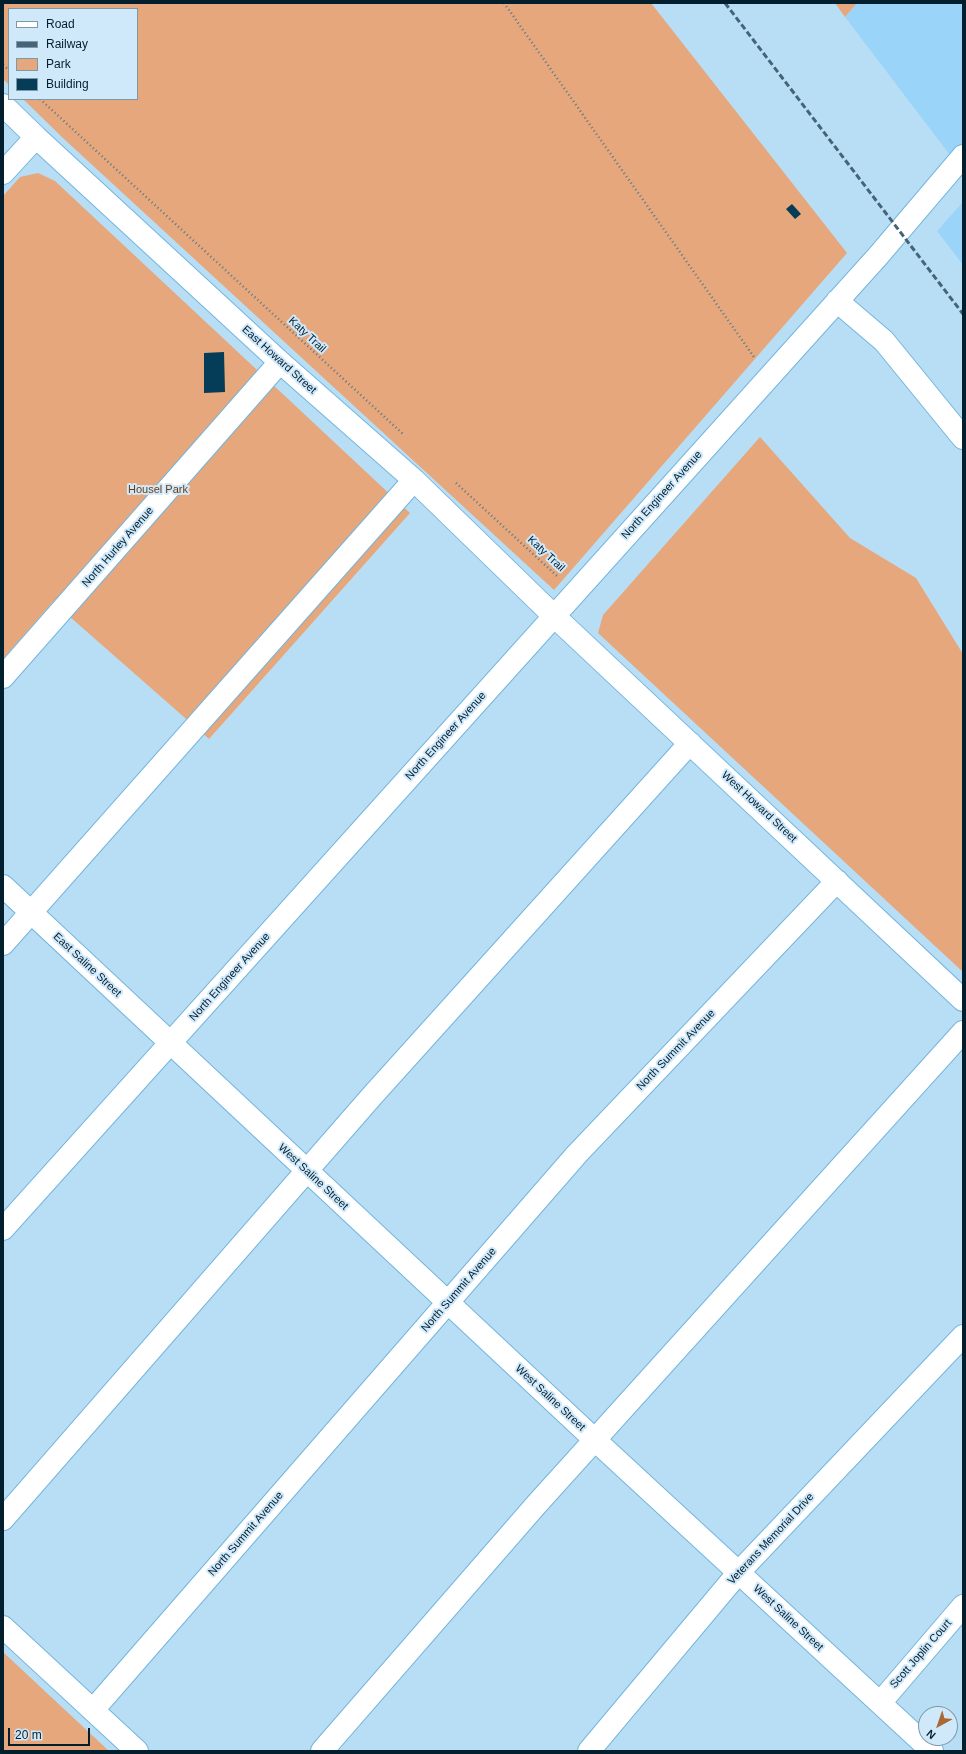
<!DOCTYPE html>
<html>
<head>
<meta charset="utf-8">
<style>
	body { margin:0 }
	#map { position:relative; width:966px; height:1754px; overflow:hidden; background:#b8def6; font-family:Helvetica,sans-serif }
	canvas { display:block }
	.frame { position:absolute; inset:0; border:4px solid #031e2d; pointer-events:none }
	.legend { position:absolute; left:8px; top:8px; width:130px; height:92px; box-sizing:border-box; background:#d0e9fa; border:1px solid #7e98a8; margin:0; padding:5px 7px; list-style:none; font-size:12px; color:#031e2d }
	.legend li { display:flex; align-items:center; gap:8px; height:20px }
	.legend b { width:20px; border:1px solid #7e98a8 }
	.north { position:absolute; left:918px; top:1706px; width:40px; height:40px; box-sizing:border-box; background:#d0e9fa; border:1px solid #7e98a8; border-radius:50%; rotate:220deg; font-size:11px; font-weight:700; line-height:16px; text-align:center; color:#031e2d }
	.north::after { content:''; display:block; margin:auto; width:14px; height:18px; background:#a96834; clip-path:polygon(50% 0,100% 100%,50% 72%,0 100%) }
	.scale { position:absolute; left:8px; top:1728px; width:82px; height:18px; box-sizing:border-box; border:2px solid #031e2d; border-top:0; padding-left:5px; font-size:12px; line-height:14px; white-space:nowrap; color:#031e2d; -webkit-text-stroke:3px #d0e9fa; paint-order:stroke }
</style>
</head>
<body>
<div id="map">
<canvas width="966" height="1754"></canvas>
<div class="frame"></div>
<ul class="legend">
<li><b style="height:5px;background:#fff"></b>Road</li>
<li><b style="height:5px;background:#456477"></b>Railway</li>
<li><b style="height:11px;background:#e5a77b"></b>Park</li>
<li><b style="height:11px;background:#053c57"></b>Building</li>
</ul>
<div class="north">N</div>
<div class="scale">20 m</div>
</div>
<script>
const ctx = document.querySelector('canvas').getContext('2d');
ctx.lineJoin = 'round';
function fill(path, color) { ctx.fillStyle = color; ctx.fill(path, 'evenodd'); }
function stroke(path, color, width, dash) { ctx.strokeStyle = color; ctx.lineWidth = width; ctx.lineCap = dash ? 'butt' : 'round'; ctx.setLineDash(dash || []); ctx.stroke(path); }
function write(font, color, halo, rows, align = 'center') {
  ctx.font = font + ' Helvetica,sans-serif'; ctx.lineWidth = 4; ctx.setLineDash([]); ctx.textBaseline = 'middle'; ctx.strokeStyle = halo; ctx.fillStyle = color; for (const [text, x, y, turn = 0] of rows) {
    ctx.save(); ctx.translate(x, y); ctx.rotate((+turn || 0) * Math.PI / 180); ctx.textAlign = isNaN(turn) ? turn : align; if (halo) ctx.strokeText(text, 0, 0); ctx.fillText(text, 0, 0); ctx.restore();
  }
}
fill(new Path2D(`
	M857,3H963V148L953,159L845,17Z
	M963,202V265L937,231Z`), '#9ad4f8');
fill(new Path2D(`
	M3,3H651L847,253L554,590L64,139L23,99H137V9H9V85L3,79Z
	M835,3H857L845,17Z
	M38,173L55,181L410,513L209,739L53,602L3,659V196L20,177Z
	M760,437L850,538L916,578L963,654V972L598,633L603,615Z
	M3,1652L109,1751H3Z`), '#e5a77b');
fill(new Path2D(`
	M792,204L801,214L795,219L786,209Z
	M224,352L225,392L204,393V353Z`), '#053c57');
const minor = new Path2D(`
	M3,105L36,137L280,362L414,480L553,615L963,1000
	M3,173L36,137
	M837,301L884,341L963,438
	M3,677L280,362
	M3,886L595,1440L932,1751
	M3,944L414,480
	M3,1229L878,256L963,156
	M3,1519L372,1096L690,743
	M3,1627L137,1751
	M880,1703L963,1606
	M93,1710L577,1154L837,881
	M322,1751L536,1505L963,1032
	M589,1751L739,1572L963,1336`);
stroke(minor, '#74b5dd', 24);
stroke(new Path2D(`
	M504,3L754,357
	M3,65L9,70
	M40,99L403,434
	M456,483L557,576`), '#58788c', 2.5, [1, 3]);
stroke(minor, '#fff', 22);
stroke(new Path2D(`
	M725,3L963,314`), '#456477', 3, [6, 3]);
write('11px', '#031e2d', '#d0e9fa', [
	["Katy Trail",307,335,43],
	["East Howard Street",279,360,42],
	["North Engineer Avenue",662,495,-48],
	["North Hurley Avenue",118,547,-49],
	["Katy Trail",546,554,43],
	["North Engineer Avenue",446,736,-48],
	["West Howard Street",759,807,43],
	["East Saline Street",87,965,43],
	["North Engineer Avenue",230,977,-48],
	["North Summit Avenue",676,1050,-46],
	["West Saline Street",313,1177,43],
	["North Summit Avenue",459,1290,-49],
	["West Saline Street",550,1398,43],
	["North Summit Avenue",246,1534,-49],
	["Veterans Memorial Drive",771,1539,-47],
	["West Saline Street",788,1618,43],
	["Scott Joplin Court",921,1654,-49]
]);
write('11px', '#6b3c16', '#d0e9fa', [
	["Housel Park",158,490]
]);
</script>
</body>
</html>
